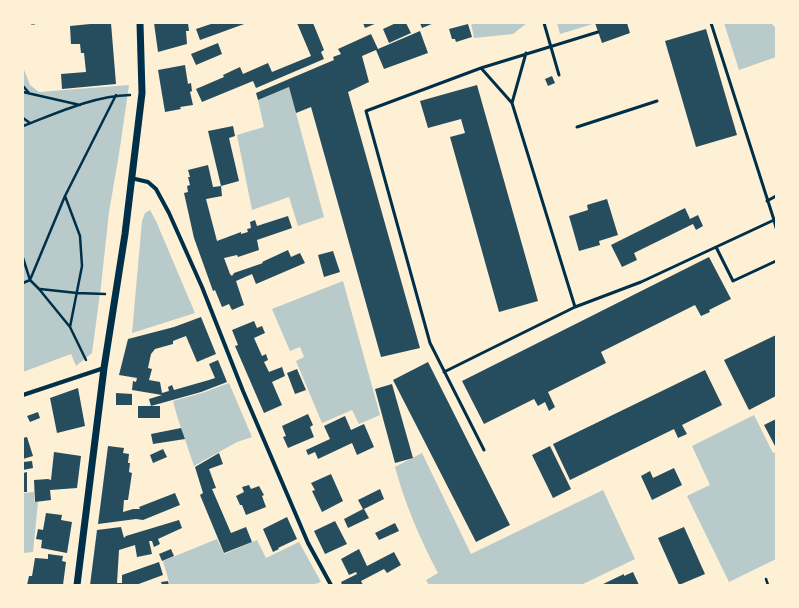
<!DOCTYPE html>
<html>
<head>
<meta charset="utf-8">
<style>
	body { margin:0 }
	#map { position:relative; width:799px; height:608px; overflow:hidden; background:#fdf0d5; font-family:"Alegreya Sans",sans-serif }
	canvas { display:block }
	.frame { position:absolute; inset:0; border:24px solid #fdf0d5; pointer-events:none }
</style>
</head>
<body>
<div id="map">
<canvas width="799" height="608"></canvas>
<div class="frame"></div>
</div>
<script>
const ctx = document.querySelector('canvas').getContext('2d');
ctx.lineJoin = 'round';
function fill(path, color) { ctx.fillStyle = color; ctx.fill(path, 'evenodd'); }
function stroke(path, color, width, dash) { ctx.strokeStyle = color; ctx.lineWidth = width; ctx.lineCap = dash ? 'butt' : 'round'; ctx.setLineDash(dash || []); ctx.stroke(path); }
fill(new Path2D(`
	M471,23H527L513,34L474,38Z
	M557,23H596L560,34Z
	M724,23H771L776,28V57L739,70Z
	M23,67L30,85L39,92L129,85L119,154L109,212L101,286L92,353L76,366L71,354L23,372Z
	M289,87L324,217L298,226L289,197L252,210L237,135L264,127L258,100Z
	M150,210L156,221L195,313L132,333L142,221L145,213Z
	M343,281L380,415L359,424L352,410L322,423L296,361L304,357L300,347L290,351L272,309Z
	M229,383L252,437L237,442L194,466L177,416L173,401L202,393Z
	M754,415L773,453L776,452V559L729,582L687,496L710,485L692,446Z
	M422,453L471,554L603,490L635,559L581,585H429L426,580L438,573C420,539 405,504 395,467Z
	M34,492V502H38L33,552L23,553V493Z
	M217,539L224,554L257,540L266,558L299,542L321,582L312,585H170L163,561Z`), '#b9caca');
fill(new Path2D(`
	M100,23H111L116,84L62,89L61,74L86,72L84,53H81L80,44H71L70,26Z
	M154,23H188L189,31H186L187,44L158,52Z
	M214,23H247L200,40L196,29Z
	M297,23H313L324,50L321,52L324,59L256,88L253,81L202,102L196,89L224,77L223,75L240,67L243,74L268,63L272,72L311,56Z
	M363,23H377L365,28Z
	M396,23H406L411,33L389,43L383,29Z
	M420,23H434L422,28Z
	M595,23H627L630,33L602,43Z
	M468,24L472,37L456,42L455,39H452L449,29Z
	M706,29L737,135L696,147L665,41Z
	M420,31L428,53L384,69L376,50L362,56L369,82L348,92L420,348L381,357L311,107L296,113L289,87L258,100L256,93L334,60L333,57L341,54L338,49L371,34L378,49Z
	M218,43L222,54L196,65L191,54Z
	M185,65L188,84L191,83L192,91L190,92L193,105L180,107L181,109L165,112L158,70Z
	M552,76L555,83L548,86L545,79Z
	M477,85L538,301L499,312L450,137L465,133L461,119L428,128L420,101Z
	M233,126L235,136L229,138L239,181L221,186L208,131Z
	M208,165L213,187L221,186L222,196L206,199L217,241L241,232V234L248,232L247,229L251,228L250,222L255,220L257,226L288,216L292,228L257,240L259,250L238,257L237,255L224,258L230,274L232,276L234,273L263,263L262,262L288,250L291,257L300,253L305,263L256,284L252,274L236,281L244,305L232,310L229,304L222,307L215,290L213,291L194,238L184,193L188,192L187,186L190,185L188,177H190L188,170Z
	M607,199L618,235L599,241L600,245L579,251L569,216L588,210L587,205Z
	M685,208L690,219L698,215L703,226L696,230L693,224L634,253L637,260L622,267L611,245Z
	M333,251L340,272L324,277L318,255Z
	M709,257L731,299L709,310L710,312L701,316L695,305L601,352L606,363L548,392L555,407L549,411L545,402L538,406L534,399L484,424L462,381Z
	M201,317L216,354L197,362L186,336L173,341V344L155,349L151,354L148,368L152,369L149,380L160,382L162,393L169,391L168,387L172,385L174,390L209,380L215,378L209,364L218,360L227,382L201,392L151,406L149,399L162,395L132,390L133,381L136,382L137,378L119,375L128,339L174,327Z
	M254,321L257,328L262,326L265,333L254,338L262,356L266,354L268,360L264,362L269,372L282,367L285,376L272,382L282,405L264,413L235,346L238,345L232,330Z
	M776,335V396L749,410L724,360Z
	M428,362L510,525L476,542L393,380Z
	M297,369L306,390L295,394L287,373Z
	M705,370L722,405L682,425L687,434L678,438L674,429L570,480L553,444Z
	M392,384L413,458L395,463L375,389Z
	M78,388L85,426L57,433L50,398Z
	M116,393L132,394V405H116Z
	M138,406H160V418H138Z
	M38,412L40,418L30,422L27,416Z
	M308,414L313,425L310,427L314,437L288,448L283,437L286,436L282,426Z
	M345,416L351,430L364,424L374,447L357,455L352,443L318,459L315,452L308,455L306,450L330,439L324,426Z
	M776,419V448L764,425Z
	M181,428L185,439L153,444L151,434Z
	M27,437L33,456L23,459V438Z
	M108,446L124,448L123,453L129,454L128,463H130L129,472L132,473L128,500H124L123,512L133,509H140L139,507L175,493L180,505L143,520L136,519L98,524Z
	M550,446L571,489L553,498L532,455Z
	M163,449L167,457L153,463L150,455Z
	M54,452L81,456L77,488L50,490L51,500L35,502L34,480L48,479L51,480Z
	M219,453L223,464L209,469L216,488L212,489L231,533L246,527L252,542L224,553L200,495L203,493L195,467Z
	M32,461L33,468L23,470V462Z
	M674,468L682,485L652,500L641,476L650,471L653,478Z
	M27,472V492H23V473Z
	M331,474L343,501L322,512L312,491L315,490L311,483Z
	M249,485L251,489L259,486L264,495L262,496L266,507L246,515L242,505H240L236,496L244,492L242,487Z
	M380,489L384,499L364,509L369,518L348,528L344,519L363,509L358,500Z
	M46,513L62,515L61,520L72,522L67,553L41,548L42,540L36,539L38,529L43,530Z
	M287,517L297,539L278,548L279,549L273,552L263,529Z
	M179,520L182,528L158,539L160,544L154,547L152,541H149L152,554L137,557L135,545L119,550L117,583H122V575L159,562L163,575L136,585H90L97,530L121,527L124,538L126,536Z
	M335,521L347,544L325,554L314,531Z
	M395,523L399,531L379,540L375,533Z
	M684,527L705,574L679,585L658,538Z
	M171,549L174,556L162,561L159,554Z
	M359,549L367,566L394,552L401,565L387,573L384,569L361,581L363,585H342L341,582L357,574L356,572L349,575L341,559Z
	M48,554L63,556L62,561L66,562L63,585H27L29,576H32L35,558L48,559Z
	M633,572L639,585H601L624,574V576Z
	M168,581L169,585H162L161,582Z`), '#264d5e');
stroke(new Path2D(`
	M23,86L29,93
	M23,92L80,105
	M23,118L30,123
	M23,126C57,113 93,96 130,95
	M65,196L80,236L82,266L70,327
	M23,258L30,280L23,283
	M40,289L77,293L105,294
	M86,360L70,327L39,289L30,280L65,196L116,95
	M766,579L768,585`), '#003049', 2.5);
stroke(new Path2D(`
	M32,23H34
	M544,23L559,75
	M481,68L512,103L526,53
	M512,103L575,307
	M577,127L657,101
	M767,201L776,196
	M774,220L776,228
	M716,247L733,281L776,261
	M444,372L575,307L641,282L774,220L711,23
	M484,450L430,343L366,111L481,68L598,32`), '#003049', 3);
stroke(new Path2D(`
	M131,178L148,182L156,189L169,213L202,287L243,391L308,543L331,585
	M23,395L104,368`), '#003049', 4);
stroke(new Path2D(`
	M77,585L104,368L125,234L142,93L140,23`), '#003049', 7);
</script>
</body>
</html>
